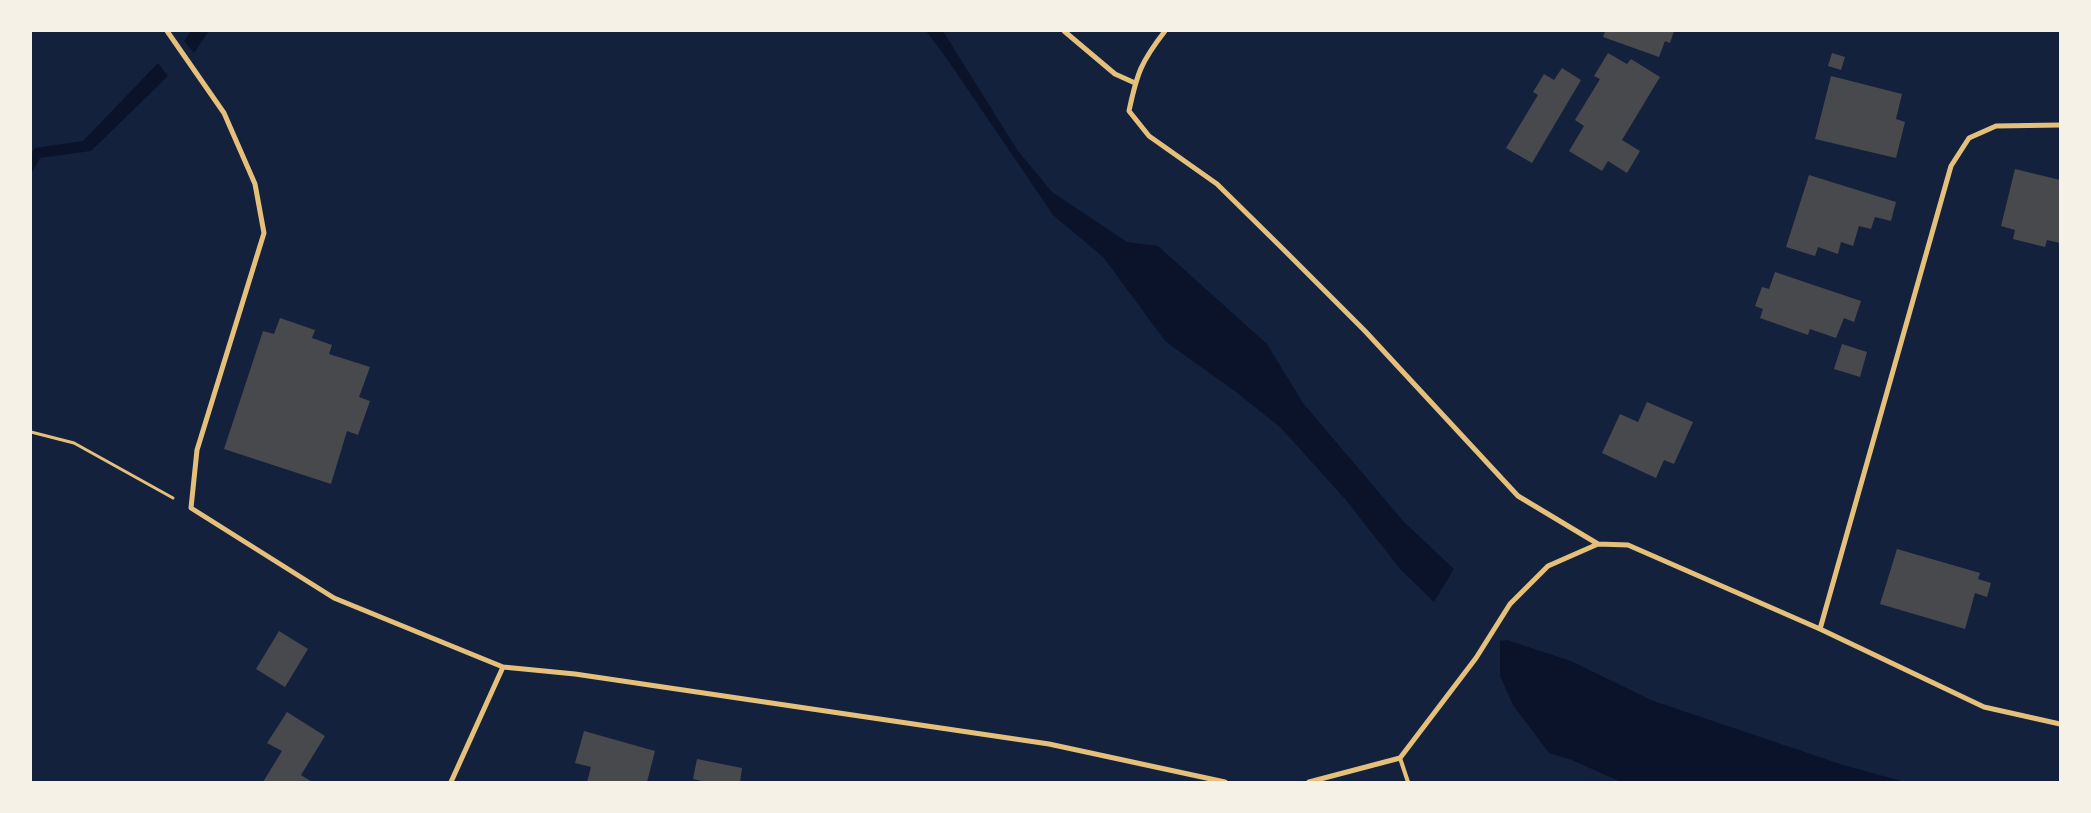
<!DOCTYPE html>
<html>
<head>
<meta charset="utf-8">
<style>
	body { margin:0 }
	#map { position:relative; width:2091px; height:813px; overflow:hidden; background:#14213d; font-family:Raleway,sans-serif }
	canvas { display:block }
	.frame { position:absolute; inset:0; border:32px solid #f6f1e7; pointer-events:none }
</style>
</head>
<body>
<div id="map">
<canvas width="2091" height="813"></canvas>
<div class="frame"></div>
</div>
<script>
const ctx = document.querySelector('canvas').getContext('2d');
ctx.lineJoin = 'round';
function fill(path, color) { ctx.fillStyle = color; ctx.fill(path, 'evenodd'); }
function stroke(path, color, width, dash) { ctx.strokeStyle = color; ctx.lineWidth = width; ctx.lineCap = dash ? 'butt' : 'round'; ctx.setLineDash(dash || []); ctx.stroke(path); }
fill(new Path2D(`
	M191,31H209L194,53L184,41Z
	M926,31H943L1018,151L1052,192L1127,242L1158,246L1267,344L1303,403L1404,522L1454,569L1434,602L1401,570L1345,499L1281,428L1236,392L1166,342L1103,257L1053,215L947,59Z
	M158,63L168,76L91,151L40,158L31,174V154L35,148L83,141Z
	M1507,640L1571,661L1651,700L1843,765L1905,782H1621L1572,760L1549,753L1513,705L1500,676V641Z`), '#0b132b');
fill(new Path2D(`
	M1605,31H1674L1670,43L1665,41L1659,57L1603,37Z
	M1608,53L1627,64L1631,59L1660,77L1622,140L1640,151L1627,173L1608,161L1602,171L1569,151L1584,126L1575,120L1600,79L1594,76Z
	M1832,53L1845,57L1841,70L1828,66Z
	M1562,68L1581,80L1532,163L1506,148L1538,95L1533,92L1544,74L1554,80Z
	M1831,76L1902,94L1896,119L1905,122L1896,158L1815,139Z
	M2015,169L2060,180V243L2047,240L2045,247L2013,239L2015,230L2001,226Z
	M1809,175L1896,202L1891,221L1875,217L1871,229L1859,226L1853,246L1841,242L1838,254L1818,247L1815,256L1786,247Z
	M1775,272L1861,301L1854,322L1844,318L1836,338L1810,329L1808,335L1760,318L1763,309L1755,306L1762,287L1769,289Z
	M280,318L315,330L312,338L332,345L329,354L370,367L359,397L370,401L358,435L347,431L331,484L224,449L263,331L274,334Z
	M1842,344L1867,352L1860,377L1834,369Z
	M1647,402L1693,422L1674,464L1664,460L1656,478L1602,453L1620,414L1638,422Z
	M1897,549L1980,573L1978,579L1991,583L1987,597L1975,593L1965,629L1880,604Z
	M279,631L308,649L285,687L256,669Z
	M287,712L325,736L301,775L312,782H263L282,751L267,743Z
	M584,731L655,751L647,782H587L591,767L575,763Z
	M697,759L742,768L740,782H706L693,779Z`), '#48494c');
stroke(new Path2D(`
	M31,432L74,443L173,498`), '#e5c07b', 3);
stroke(new Path2D(`
	M1400,758L1408,782`), '#e5c07b', 4);
stroke(new Path2D(`
	M167,31L224,113L255,184L264,233L197,450L191,508L334,598L503,667L575,674L1049,744L1225,782
	M1064,31L1115,74L1135,83
	M1165,31C1141,62 1137,73 1129,111L1149,136L1217,184L1282,248L1365,331L1518,496L1598,544
	M1820,629L1951,166L1969,138L1996,126L2060,125
	M451,782L503,667
	M1309,782L1400,758L1476,658L1510,604L1548,566L1598,544L1628,545L1820,629L1984,707L2060,724`), '#e5c07b', 5);
</script>
</body>
</html>
